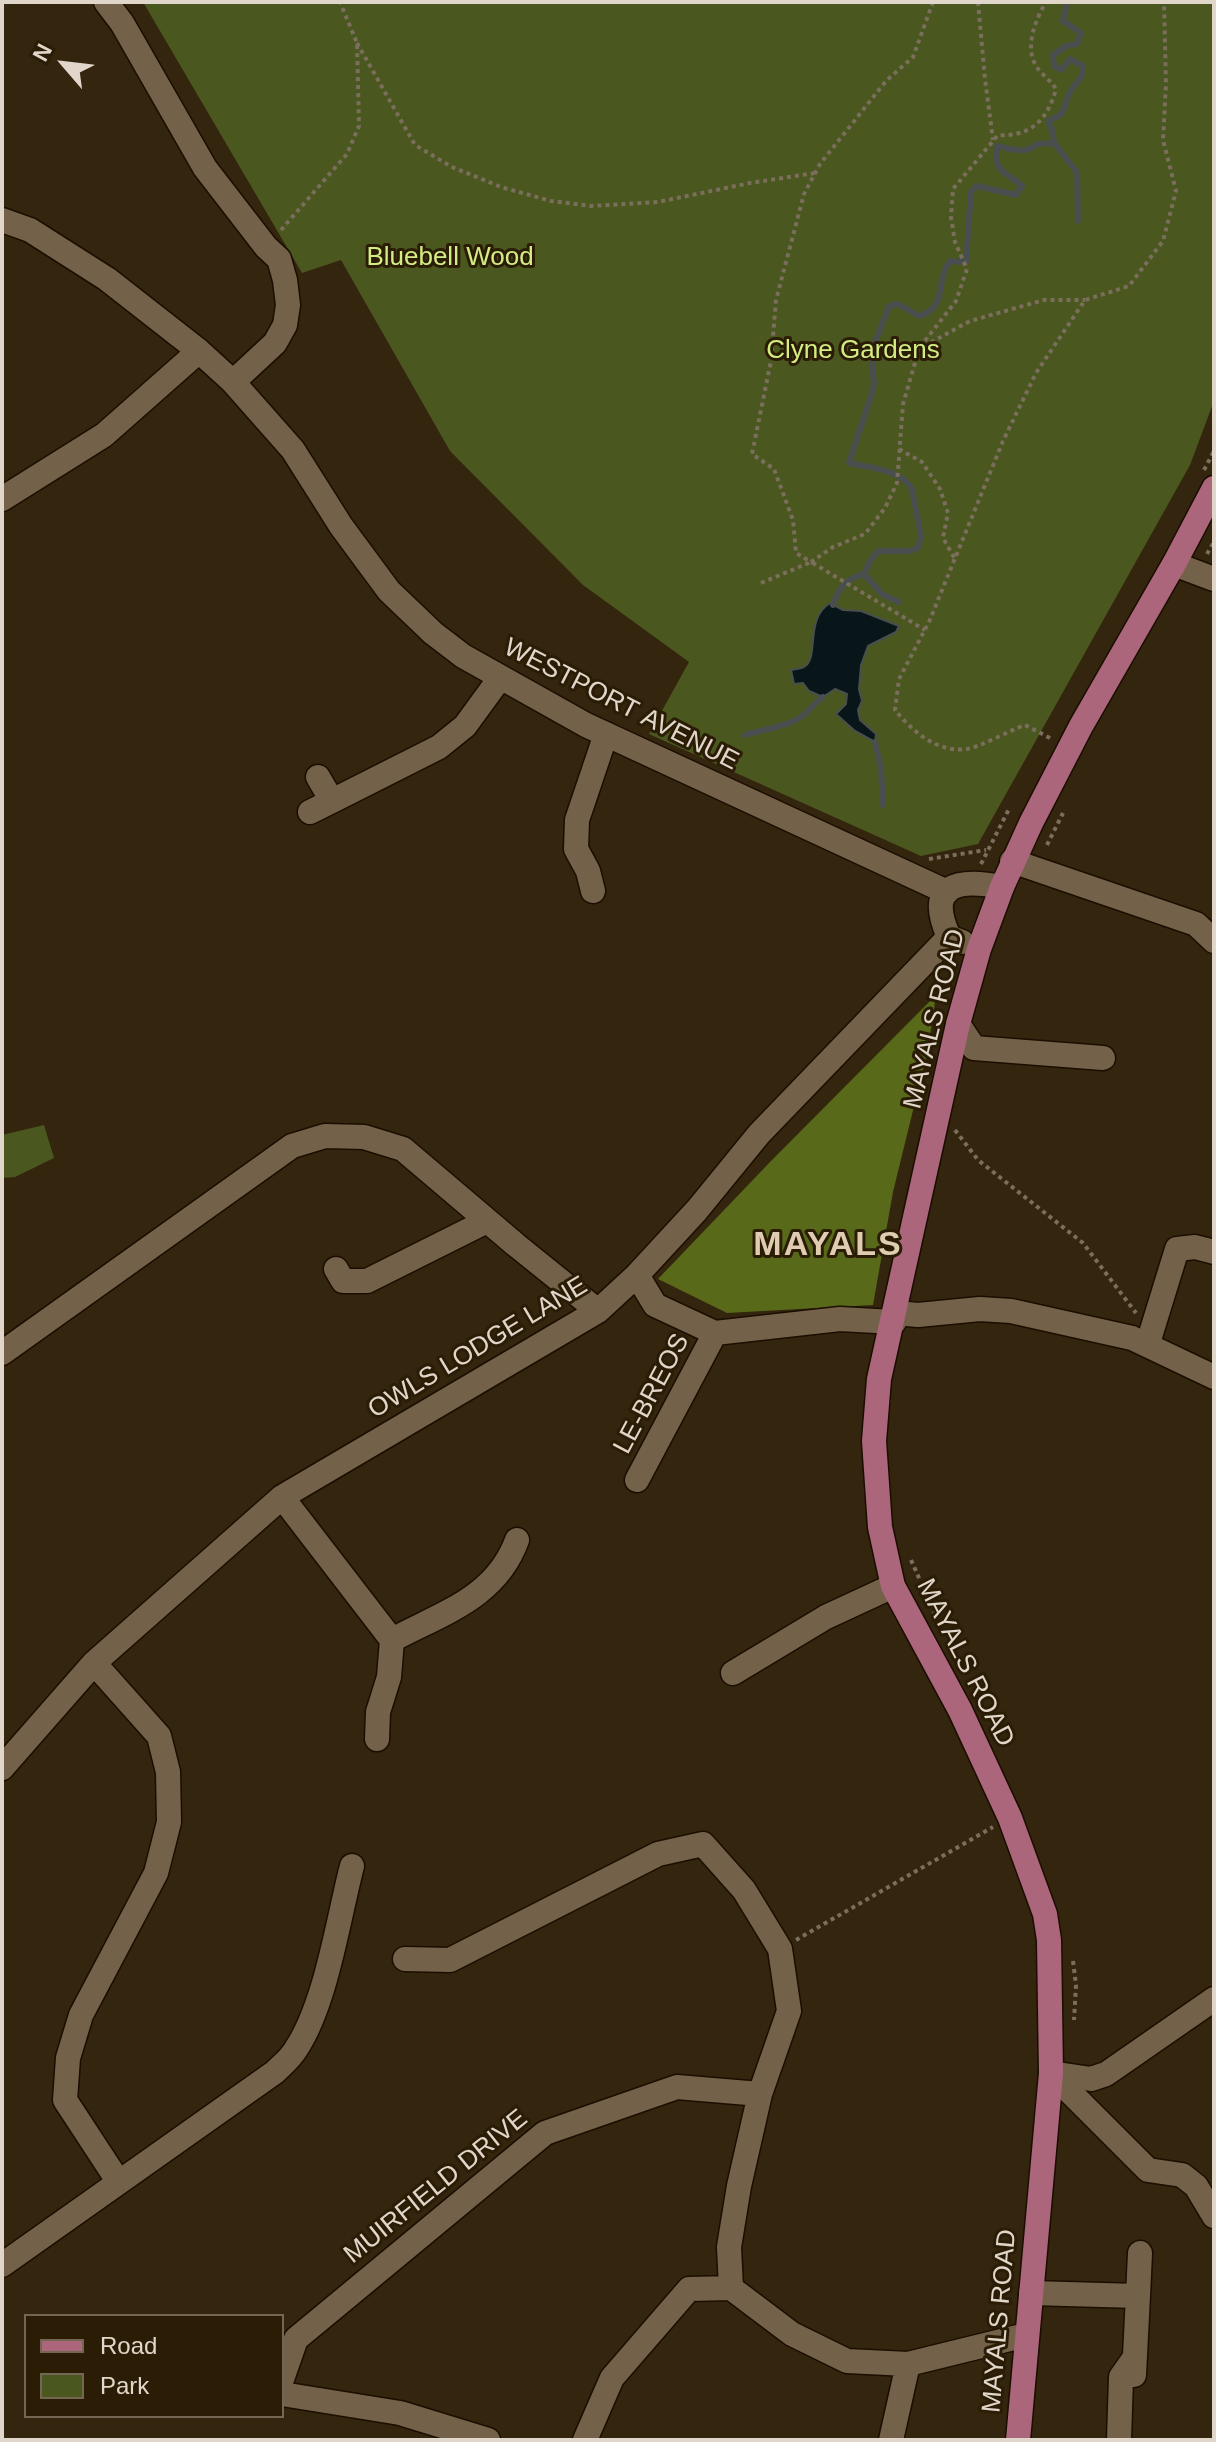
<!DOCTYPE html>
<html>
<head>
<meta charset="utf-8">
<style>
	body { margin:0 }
	#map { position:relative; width:1216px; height:2442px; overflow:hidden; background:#34250f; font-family:Helvetica,sans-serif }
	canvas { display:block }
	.frame { position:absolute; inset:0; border:4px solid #e0d6c9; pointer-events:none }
	.legend { position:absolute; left:24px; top:2314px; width:260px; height:104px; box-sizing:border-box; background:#2a1c05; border:2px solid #736653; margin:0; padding:10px 14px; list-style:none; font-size:24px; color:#e0d6c9 }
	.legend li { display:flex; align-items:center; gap:16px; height:40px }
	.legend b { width:40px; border:2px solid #736653 }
	.north { position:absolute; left:24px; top:24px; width:80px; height:80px; -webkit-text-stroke:6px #2a1c05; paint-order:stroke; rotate:298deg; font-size:22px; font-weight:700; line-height:32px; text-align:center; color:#e0d6c9 }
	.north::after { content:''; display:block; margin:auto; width:28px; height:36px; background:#e0d6c9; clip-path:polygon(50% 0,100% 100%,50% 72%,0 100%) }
</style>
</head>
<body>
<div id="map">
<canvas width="1216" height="2442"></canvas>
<div class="frame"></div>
<ul class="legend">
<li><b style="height:10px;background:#ab667c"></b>Road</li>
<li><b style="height:22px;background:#4a571e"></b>Park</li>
</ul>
<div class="north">N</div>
</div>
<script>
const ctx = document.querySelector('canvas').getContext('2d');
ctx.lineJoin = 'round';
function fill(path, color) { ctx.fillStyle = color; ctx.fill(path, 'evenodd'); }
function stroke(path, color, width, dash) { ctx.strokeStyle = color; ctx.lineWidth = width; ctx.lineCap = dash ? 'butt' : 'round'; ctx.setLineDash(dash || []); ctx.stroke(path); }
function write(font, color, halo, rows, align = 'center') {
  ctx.font = font + ' Helvetica,sans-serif'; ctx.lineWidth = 6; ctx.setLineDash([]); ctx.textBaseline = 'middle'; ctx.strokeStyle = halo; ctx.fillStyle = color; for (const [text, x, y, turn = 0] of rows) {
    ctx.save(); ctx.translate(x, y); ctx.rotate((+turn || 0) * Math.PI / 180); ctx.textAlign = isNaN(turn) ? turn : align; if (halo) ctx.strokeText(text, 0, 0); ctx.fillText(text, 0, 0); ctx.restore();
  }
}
fill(new Path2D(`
	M143,2H1214V401L1190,465L978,844L921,856L649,734L689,662L583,585L450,451L341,260L302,273Z
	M44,1125L54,1158L15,1177L2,1178V1135Z`), '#4a571e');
fill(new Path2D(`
	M936,995L928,1049L893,1192L873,1305L727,1313L658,1279L771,1161Z`), '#58691a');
const water = new Path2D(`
	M830,603L843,610L861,611L899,626L896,632L868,646L861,665L859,689L862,701L858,710L860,720L876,734L875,742L855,731L836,714L846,704L847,694L835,689L823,697L809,691L803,683L794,684L791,670C796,669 800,669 804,667C820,658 804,619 830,603Z`);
fill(water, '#081519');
stroke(water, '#494f4e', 2);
stroke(new Path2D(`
	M1054,143L1053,132L1048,121C1071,112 1061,106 1071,90C1079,77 1081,84 1083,66L1070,59L1061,70L1054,66L1053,55L1066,46L1077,44L1081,33L1063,21L1067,2
	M864,574L870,561L878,551H909L918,548L921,537L912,489C901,469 869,468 849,463L871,396L874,383L871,353L889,306L898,304L919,316C948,308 935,280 950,261L966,262L971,192L977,186L1016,195L1022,186C1005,171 993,173 997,146C1011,149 1025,155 1037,144L1054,143L1077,172L1078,221
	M833,605C839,587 846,579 864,574L882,594L899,602
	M745,735C763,729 790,727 805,714C812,708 815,702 823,697
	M875,742L881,769L883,805`), '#494f4e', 6);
const minor = new Path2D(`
	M106,2L122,23L205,168L266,247L279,259L285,280L288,305L285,325L275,343L233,382
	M2,220L30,230L107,279L199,351L233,382L293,450L341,526L389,591L433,633L463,656L586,725L947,892
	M2,499L104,435L199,351
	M1174,564L1214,579
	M318,777L332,801L439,747L465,726L500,678
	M310,812L332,801
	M1012,861L1196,924L1214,941
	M593,891L588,871L576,849L577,820L606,734
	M962,942L949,937C925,884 958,878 1002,887
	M958,1024L974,1048L1103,1058
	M336,1269L343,1281H367L487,1221
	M637,1275L655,1305L715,1333L840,1319L894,1322
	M896,1313L918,1315L980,1309L1011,1311L1132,1338L1214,1377
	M1148,1343L1177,1249L1195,1247L1214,1252
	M2,1353L292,1146L325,1136L364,1137L403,1149L516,1245L598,1311
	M637,1480L715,1333
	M282,1497L392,1640L389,1677L378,1712L377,1739
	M392,1640C442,1613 496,1598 517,1540
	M94,1663L159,1736L168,1772L169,1822L156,1873L81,2015L68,2058L65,2100L118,2181
	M733,1673L826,1617L893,1586
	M2,1768L94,1663L282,1497L598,1311L637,1275L697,1210L759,1134L949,937
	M405,1959L450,1960L658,1854L703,1844L744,1890L780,1949L789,2011L760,2094L739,2186L729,2247L731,2288
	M1051,2073L1148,2170L1182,2175L1196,2186L1214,2216
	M1051,2073L1091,2079L1106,2074L1214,1999
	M2,2265L275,2072C282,2065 291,2058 296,2049C326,2004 338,1920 352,1866
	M1031,2293L1138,2296L1134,2375
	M1138,2296L1140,2253
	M282,2379L296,2339L545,2133L677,2087L760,2094
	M282,2394L400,2413L488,2440
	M585,2440L612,2378L689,2289L731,2288L792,2334L847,2361L908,2364L1026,2335
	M891,2440L908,2364
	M1119,2440L1121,2377L1133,2360`);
const major = new Path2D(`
	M1018,2440L1051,2073L1049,1940L1045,1914L1010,1818L960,1710L893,1586L880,1527L874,1441L879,1379L958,1024L979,949L1002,887L1031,823L1081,726L1174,564L1214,488`);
stroke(minor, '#1b0e00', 27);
stroke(major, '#1b0e00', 27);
stroke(new Path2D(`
	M933,2L913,57L886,81L820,164L804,194L776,300L771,361L752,454L774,469L793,520L796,553L811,562L833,547L865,534L885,508L897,483L903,404L919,349L970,321L1044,300H1085
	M978,2L985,79L993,140
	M357,43L415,145L452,167L501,187L551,201L591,206L658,202L750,183L815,173
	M281,230L347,154L359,126L357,43L340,2
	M920,347L956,301L967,269L955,242L951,217L953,189L998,135C1031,137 1048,119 1056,89C1050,79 1040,74 1035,64C1025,45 1036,19 1046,2
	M899,449L922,462L940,489L948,513L943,538L955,559
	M1204,470L1214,451
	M1207,554L1214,542
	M761,583L811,562L925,630
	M1050,738L1025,725C1010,730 979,748 966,749C937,753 912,731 895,710L899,679L929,622L1003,441L1036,373L1085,300L1129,286L1163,241L1176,191L1163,140L1166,84L1164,2
	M1047,845L1063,813
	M929,859L986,850
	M981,864L1009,809
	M955,1130L978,1160L1083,1243L1136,1313
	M911,1560L935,1614
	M796,1940L993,1827
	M1073,1961L1076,1985L1074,2020`), '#7b6e5c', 4, [4, 4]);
stroke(minor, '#736249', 24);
stroke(major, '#ab667c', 24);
write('26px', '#d3ed84', '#2a1c05', [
	["Bluebell Wood",450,258],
	["Clyne Gardens",853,351]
]);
write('26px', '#e0d6c9', '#2a1c05', [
	["WESTPORT AVENUE",621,705,27],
	["MAYALS ROAD",935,1019,-76],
	["OWLS LODGE LANE",478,1348,-31],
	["LE-BREOS",652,1394,-62],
	["MAYALS ROAD",965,1663,63],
	["MUIRFIELD DRIVE",436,2187,-39],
	["MAYALS ROAD",1000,2321,-85]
]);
ctx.letterSpacing = '2px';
write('bold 34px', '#dfccb1', '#2a1c05', [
	["MAYALS",828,1246]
]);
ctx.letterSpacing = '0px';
</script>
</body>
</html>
